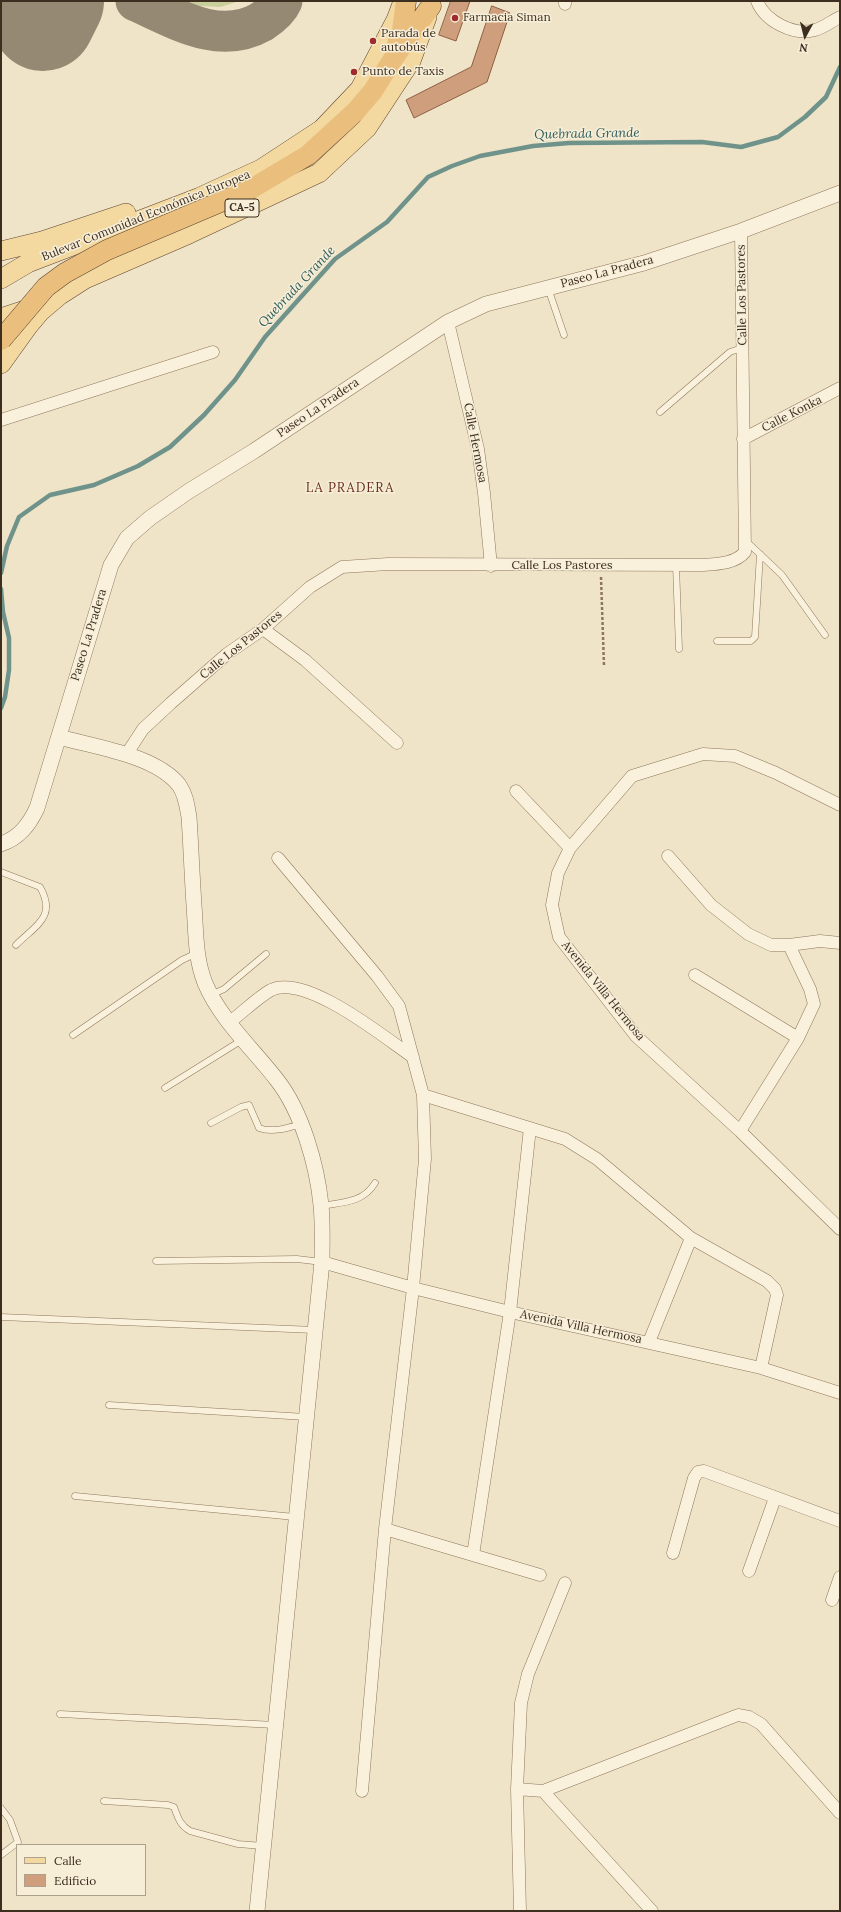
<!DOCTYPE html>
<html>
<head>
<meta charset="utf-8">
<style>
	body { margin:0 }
	#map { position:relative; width:841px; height:1912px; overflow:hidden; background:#f0e4c8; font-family:Lora,serif }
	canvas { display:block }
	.frame { position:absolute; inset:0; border:2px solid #3d2e20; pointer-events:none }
	.legend { position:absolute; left:16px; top:1844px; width:130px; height:52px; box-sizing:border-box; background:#f7eed8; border:1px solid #ada18e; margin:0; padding:5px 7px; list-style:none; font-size:12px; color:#3d2e20 }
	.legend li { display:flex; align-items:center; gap:8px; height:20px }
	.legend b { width:20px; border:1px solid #ada18e }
	.north { position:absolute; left:785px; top:16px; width:40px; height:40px; -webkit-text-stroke:3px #f7eed8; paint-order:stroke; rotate:187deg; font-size:11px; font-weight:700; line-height:16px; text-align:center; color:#3d2e20 }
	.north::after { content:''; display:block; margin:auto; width:14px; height:18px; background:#3d2e20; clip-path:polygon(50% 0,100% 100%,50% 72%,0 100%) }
</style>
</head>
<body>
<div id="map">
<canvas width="841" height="1912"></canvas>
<div class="frame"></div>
<ul class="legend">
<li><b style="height:5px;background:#f3d9a0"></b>Calle</li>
<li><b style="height:11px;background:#cf9f7d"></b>Edificio</li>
</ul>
<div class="north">N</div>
</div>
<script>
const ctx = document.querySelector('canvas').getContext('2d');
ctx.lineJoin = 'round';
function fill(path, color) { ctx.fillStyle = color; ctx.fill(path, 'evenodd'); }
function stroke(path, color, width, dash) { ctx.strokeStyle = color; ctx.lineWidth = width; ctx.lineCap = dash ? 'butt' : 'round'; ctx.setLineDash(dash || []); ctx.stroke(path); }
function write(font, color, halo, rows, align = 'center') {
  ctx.font = font + ' Lora,serif'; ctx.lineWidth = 3; ctx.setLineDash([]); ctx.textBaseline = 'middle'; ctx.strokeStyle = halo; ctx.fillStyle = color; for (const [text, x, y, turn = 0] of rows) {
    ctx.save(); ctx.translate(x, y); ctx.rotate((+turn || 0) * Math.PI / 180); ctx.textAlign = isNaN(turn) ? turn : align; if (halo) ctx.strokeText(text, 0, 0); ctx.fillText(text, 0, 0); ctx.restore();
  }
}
fill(new Path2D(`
	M180,1H240L220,7L201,6L199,10Z`), '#c9cf9b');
stroke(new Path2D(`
	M1,573L7,546L19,517L50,495L94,485L138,466L170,447L204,415L235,380L265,337L335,259L387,222L428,177L452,166L480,156L533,146L569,143L702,142L741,147L778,137L805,117L826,97L840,67
	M1,589L3,612L9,638V670L5,697L1,708`), '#6f938a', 4.5);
stroke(new Path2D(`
	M136,1C175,18 219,46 261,22C269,17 278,10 282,1`), '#968974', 41);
stroke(new Path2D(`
	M43,19L52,1`), '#968974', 104);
const building = new Path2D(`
	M451,1H470L456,41L439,35Z
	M492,6L510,13L487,82L414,118L406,100L471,67Z`);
fill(building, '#cf9f7d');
stroke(building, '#8d5f41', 1);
const service = new Path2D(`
	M548,288L564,335
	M660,412L730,352L742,348
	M746,541L782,575L825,635
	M676,565L679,649
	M717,641H751L755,637L760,554
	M1,872L40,887C57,917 36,925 16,945
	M211,995L224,989L266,954
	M73,1035L182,960L197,953
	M165,1088L242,1040
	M211,1123L241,1107L249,1105L259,1128C272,1133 288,1128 301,1124
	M321,1206C343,1202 363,1203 375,1183
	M156,1261L297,1259L322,1262
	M1,1317L315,1330
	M109,1405L306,1417
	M75,1496L295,1517
	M60,1714L275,1725
	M104,1801L168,1805L174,1807C178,1818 180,1825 190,1831L238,1844L263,1846
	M1,1808L10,1820L18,1842L1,1855`);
const minor = new Path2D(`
	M757,1C765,21 793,36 815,30C823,28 832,21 840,17
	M565,4V1
	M448,322L478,449L484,493L491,566
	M1,420L213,352
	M743,439L840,388
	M263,629L305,660L397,743
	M126,755L143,729L171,703L227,654L263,629L310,587L342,567L388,564L702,565C716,564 735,564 745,552L741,231
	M516,791L570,848
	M840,805L776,773L735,756L703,754L632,776L570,848L558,873L552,905L559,937L636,1036L740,1131L840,1229
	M668,856L711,905L748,934L771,945H789L820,941L840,943
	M278,858L377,976L399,1006L423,1095L425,1159L413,1288L385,1529L362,1791
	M695,975L798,1038
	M230,1022C243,1012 257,998 271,990C306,973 385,1038 413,1057
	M423,1095L565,1139L597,1159L691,1238L767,1281L775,1289L777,1295L761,1368
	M740,1131L798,1038L814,1004L810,989L789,945
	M322,1262L413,1288L510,1312L761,1368L840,1393
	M649,1342L691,1238
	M385,1529L540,1575
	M673,1553L694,1478L698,1472L704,1471L840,1521
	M473,1555L510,1312L530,1128
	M749,1571L775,1498
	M832,1600L840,1577
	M517,1789L543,1791L652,1911
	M543,1791L738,1715L749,1717L761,1724L840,1813
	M520,1911L517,1789L521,1703L528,1674L565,1583`);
const tertiary = new Path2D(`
	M59,737C95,747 155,755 179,785C186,795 187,806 189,817C191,846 192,876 194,905C196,931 195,958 205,983C220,1019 253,1049 277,1080C302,1112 317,1165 321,1205C323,1224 322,1243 322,1262L257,1911
	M1,844C19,838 29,825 37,808L111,565L127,538L150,518L189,491L254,451L448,322L486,304L644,263L741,231L840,193`);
const primary = new Path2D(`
	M1,251L42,241L126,213
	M1,279L28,263L200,197L261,169L322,129L360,89L396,20L402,4
	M1,318L34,307
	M1,364L29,325L40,312L60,295L85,279L189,234L319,173L367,128L411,61L427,17`);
const trunk = new Path2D(`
	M396,47L402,31L406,1
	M251,189L308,155L355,112L373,91L391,62L431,6`);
stroke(service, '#8d765c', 7);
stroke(minor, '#8d765c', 13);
stroke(tertiary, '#8d765c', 16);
stroke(primary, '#5b4430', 20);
stroke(trunk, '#5b4430', 21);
stroke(new Path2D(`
	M601,577L604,666`), '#8d765c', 2.5, [3, 2]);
stroke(service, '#faf1dc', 6);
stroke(minor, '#faf1dc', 12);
stroke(tertiary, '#faf1dc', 15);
stroke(primary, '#f3d9a0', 19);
stroke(trunk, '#eabe7c', 20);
const trunkBridge = new Path2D(`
	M1,340L46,287L65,273L107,250L251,189`);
stroke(trunkBridge, '#5b4430', 21, []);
stroke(trunkBridge, '#eabe7c', 20);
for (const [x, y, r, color] of [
	[455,18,4,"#9e2a2b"],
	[373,41,4,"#9e2a2b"],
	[354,72,4,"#9e2a2b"]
]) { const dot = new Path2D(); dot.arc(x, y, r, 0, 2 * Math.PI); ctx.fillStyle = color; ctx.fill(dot); stroke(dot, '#f7eed8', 1.5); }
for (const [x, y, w] of [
	[242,208,34]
]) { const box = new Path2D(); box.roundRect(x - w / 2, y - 9, w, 18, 3); ctx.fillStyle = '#f7eed8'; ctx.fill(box); stroke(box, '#3d2e20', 1); }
write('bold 11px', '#3d2e20', null, [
	["CA-5",242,208]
]);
write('12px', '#3d2e20', '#f7eed8', [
	["Farmacia Siman",463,18],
	["Parada de",381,34],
	["autobús",381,48],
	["Punto de Taxis",362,72]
], 'left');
write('12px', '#3d2e20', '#f7eed8', [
	["Bulevar Comunidad Económica Europea",146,216,-22],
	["Paseo La Pradera",607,272,-15],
	["Calle Los Pastores",742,295,-91],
	["Paseo La Pradera",318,408,-34],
	["Calle Konka",792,414,-27],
	["Calle Hermosa",475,443,79],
	["Calle Los Pastores",562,566],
	["Paseo La Pradera",89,635,-73],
	["Calle Los Pastores",241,645,-39],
	["Avenida Villa Hermosa",603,991,51],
	["Avenida Villa Hermosa",581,1327,12]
]);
write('italic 13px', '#2f5d5a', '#f7eed8', [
	["Quebrada Grande",587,134,-1],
	["Quebrada Grande",297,287,-47]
]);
ctx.letterSpacing = '1px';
write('13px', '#6b2e1e', '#f7eed8', [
	["LA PRADERA",350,488]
]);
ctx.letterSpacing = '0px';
</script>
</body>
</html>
